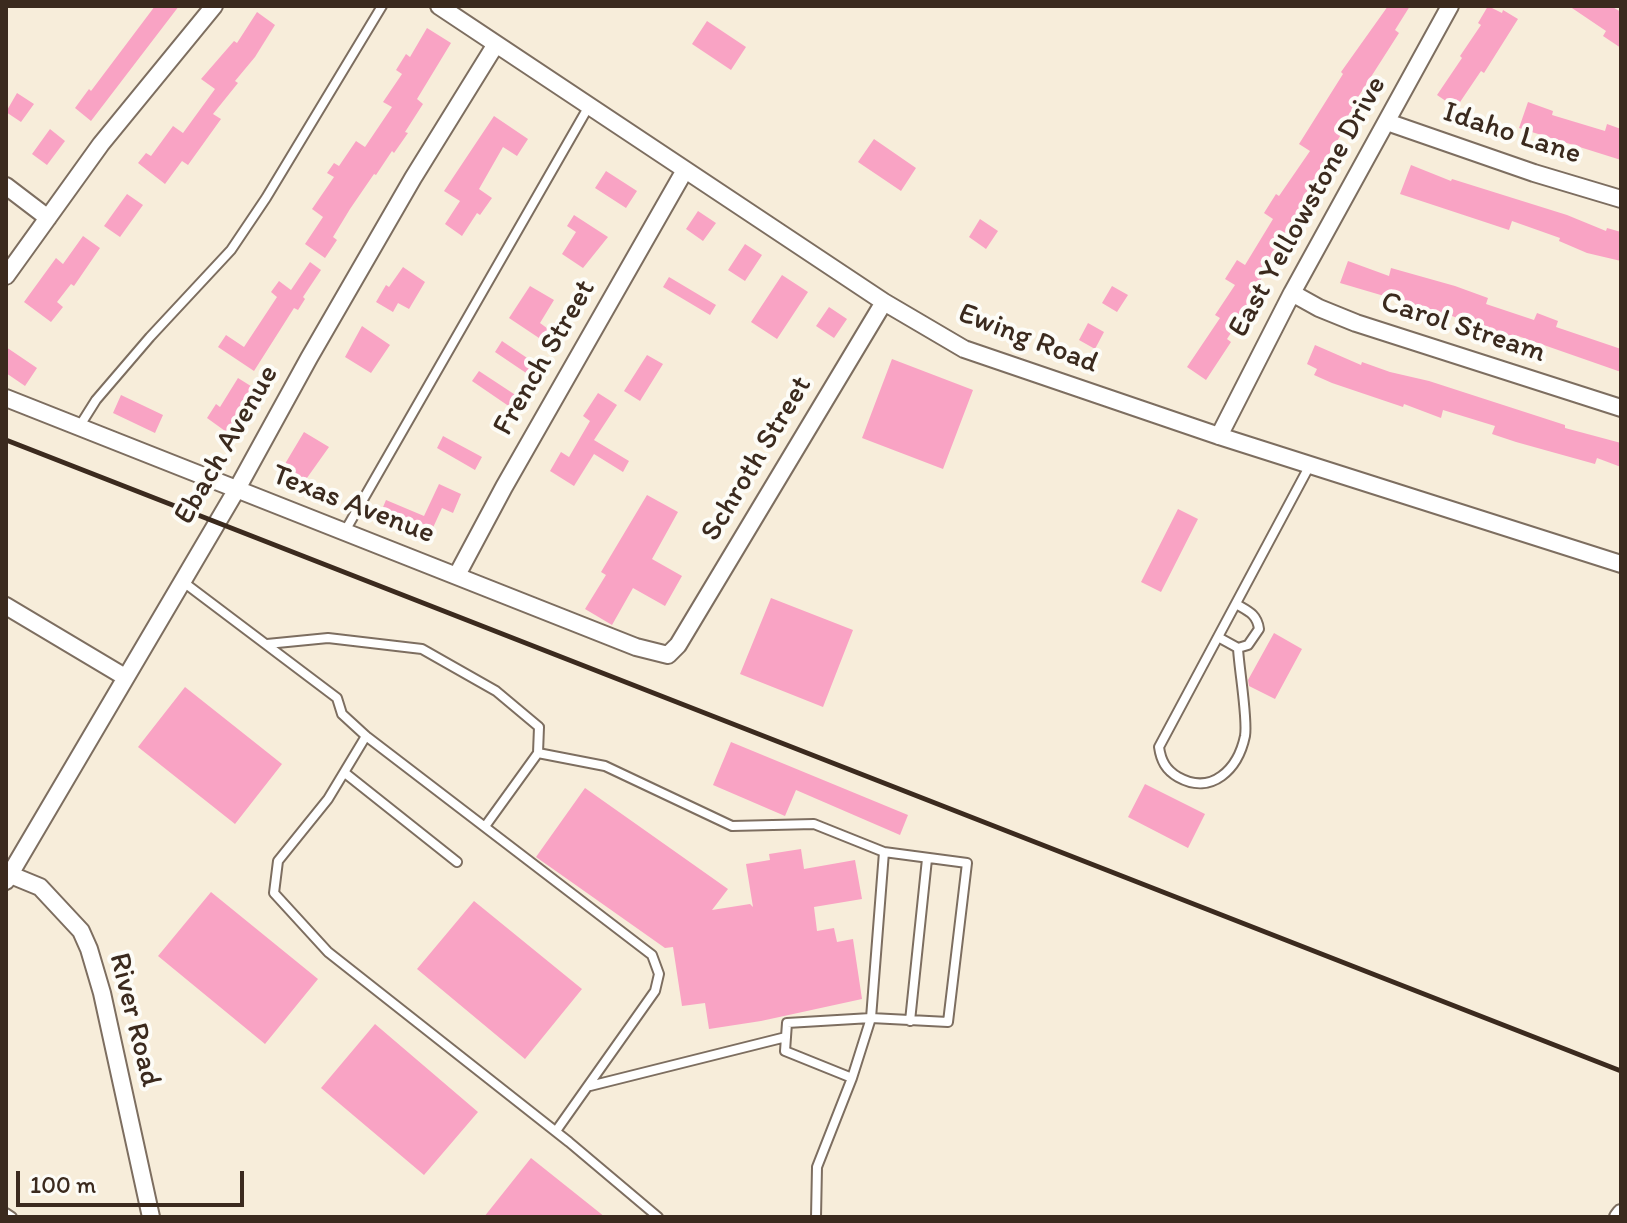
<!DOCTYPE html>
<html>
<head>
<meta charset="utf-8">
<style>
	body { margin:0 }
	#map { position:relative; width:1627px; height:1223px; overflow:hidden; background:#f7edda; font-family:Itim,sans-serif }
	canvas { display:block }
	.frame { position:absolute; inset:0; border:8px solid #3b2a1e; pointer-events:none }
	.scale { position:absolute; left:16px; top:1171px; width:228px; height:36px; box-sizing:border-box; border:4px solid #3b2a1e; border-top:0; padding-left:10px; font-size:24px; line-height:28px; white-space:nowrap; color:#3b2a1e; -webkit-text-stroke:6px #fdfcf7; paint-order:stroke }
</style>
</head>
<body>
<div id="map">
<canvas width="1627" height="1223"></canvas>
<div class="frame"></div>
<div class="scale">100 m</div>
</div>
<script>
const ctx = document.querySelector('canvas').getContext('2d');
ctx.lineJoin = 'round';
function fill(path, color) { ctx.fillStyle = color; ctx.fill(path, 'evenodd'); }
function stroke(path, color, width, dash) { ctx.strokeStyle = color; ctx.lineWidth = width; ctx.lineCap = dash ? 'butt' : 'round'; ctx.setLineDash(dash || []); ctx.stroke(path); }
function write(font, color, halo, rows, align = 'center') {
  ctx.font = font + ' Itim,sans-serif'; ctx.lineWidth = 8; ctx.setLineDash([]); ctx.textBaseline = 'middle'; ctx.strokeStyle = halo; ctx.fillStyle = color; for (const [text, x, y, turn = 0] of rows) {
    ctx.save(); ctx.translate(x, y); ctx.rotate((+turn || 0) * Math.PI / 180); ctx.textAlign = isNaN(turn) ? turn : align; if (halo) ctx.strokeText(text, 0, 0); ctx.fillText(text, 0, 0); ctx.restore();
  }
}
fill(new Path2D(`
	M155,6H179L91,121L75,108L89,89L91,91Z
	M1388,6H1410L1395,30L1399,33L1353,105L1357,108L1319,171L1323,173L1282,239L1285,241L1247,302L1250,304L1227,339L1231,342L1206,380L1187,367L1220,318L1215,315L1235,285L1225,279L1237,260L1245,265L1273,219L1264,213L1276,194L1279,196L1310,151L1299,144L1343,74L1341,72Z
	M1488,6L1502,13L1503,10L1518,19L1484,73L1481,71L1456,108L1437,95L1462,58L1460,56L1481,25L1478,23Z
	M1569,6H1611L1621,12V48L1603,36L1606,31Z
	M257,12L275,25L255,57L235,81L238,83L213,114L221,119L188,165L182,161L165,184L138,163L146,153L151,156L173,126L183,133L215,89L201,79L234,41L237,43Z
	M707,21L746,47L731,70L692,44Z
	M427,28L451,43L417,99L423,104L405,132L408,133L394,153L392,151L376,175L374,174L350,209L333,237L337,240L325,258L305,244L323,217L312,209L334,177L327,173L334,163L339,166L356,141L365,147L392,107L383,102L402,74L396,70L406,54L410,57Z
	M17,93L34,104L21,122L6,112Z
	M1528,102L1553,111L1552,115L1605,131L1607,124L1621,129V160L1519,128Z
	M494,116L528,139L517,156L503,147L479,189L492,198L480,215L477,213L462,236L445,224L460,201L444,191Z
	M50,129L65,141L47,165L32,154Z
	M874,139L916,168L901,191L858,162Z
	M1411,165L1451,181L1452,179L1567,215L1606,231L1607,228L1621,232V261L1587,253L1559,241L1560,238L1512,221L1509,230L1400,194Z
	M606,171L637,191L626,208L595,188Z
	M127,194L143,205L120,237L104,226Z
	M698,211L716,223L703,241L686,229Z
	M574,215L608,237L583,268L562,254L576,232L567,226Z
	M980,219L998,231L986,249L969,237Z
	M83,236L100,248L74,286L71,284L57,302L63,307L51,322L24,302L56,258L63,264Z
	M745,244L762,255L745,281L728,270Z
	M1348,261L1389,276L1391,268L1455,286L1488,298L1486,304L1534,320L1537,313L1558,321L1556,327L1621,349V372L1518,336L1516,340L1452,316L1340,283Z
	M310,262L321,270L303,297L305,299L298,310L294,308L254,371L218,347L226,335L244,347L277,297L271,292L279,281L291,290Z
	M403,267L425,282L409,309L398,303L393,312L376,302L386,285L389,287Z
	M782,275L808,292L777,339L751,322Z
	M669,277L716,305L710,315L663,287Z
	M530,286L554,300L540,323L555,334L548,344L509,318Z
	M1112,286L1128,295L1117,312L1102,303Z
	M829,307L847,319L834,338L816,326Z
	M1088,323L1104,332L1095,349L1079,340Z
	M362,326L390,345L371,373L345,357Z
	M502,341L539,366L532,377L495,352Z
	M1315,345L1361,365L1362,362L1390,372L1429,381L1565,425V428L1621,443V467L1597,458L1595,464L1516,442L1492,434L1495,426L1443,410L1441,418L1404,404L1403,407L1332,383L1314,375L1317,369L1307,364Z
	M6,347L37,368L25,386L6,373Z
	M647,355L663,364L640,401L624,391Z
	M892,359L973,390L943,469L862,438Z
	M479,371L520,398L513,409L472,381Z
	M238,378L262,393L232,436L207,418L216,404L220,407Z
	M598,393L617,405L594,440L629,461L623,472L594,454L574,486L550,471L561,452L569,457L590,421L583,416Z
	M121,395L163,415L155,433L113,413Z
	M304,432L329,447L297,492L276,479Z
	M443,436L482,457L475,470L437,448Z
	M439,484L461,494L453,513L442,508L431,532L381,512L386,500L424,516Z
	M647,495L678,512L652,559L682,576L665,606L633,588L612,625L585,609L606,575L601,572Z
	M1178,509L1198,519L1161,592L1141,582Z
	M771,598L853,630L823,707L740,674Z
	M1274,633L1302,649L1275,699L1249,686L1248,680Z
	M185,687L282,764L235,824L138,747Z
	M731,742L908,815L900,835L796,790L785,816L713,785Z
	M1145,784L1205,814L1188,848L1128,817Z
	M585,788L728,889L712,910L750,904L753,907L746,864L770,860L769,854L801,849L804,869L855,860L862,899L814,907L817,931L834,928L837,942L853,939L862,999L761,1021L709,1029L705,1003L682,1006L673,947L665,948L536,857Z
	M211,892L318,979L265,1044L158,956Z
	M474,901L582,989L525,1059L417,969Z
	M375,1024L478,1112L424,1175L321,1088Z
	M531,1158L605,1217H484Z`), '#f9a3c4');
const lane = new Path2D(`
	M79,427L96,400L150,337L231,250L266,198L382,6
	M345,531L589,106
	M182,581L337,698L342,714L366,736L652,955L659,974L655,991L556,1131
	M1236,604C1248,611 1257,614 1259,629L1248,645L1238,648
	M1218,637L1238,648C1239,669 1248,719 1245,736C1238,769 1212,796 1178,777C1166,770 1161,761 1159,747L1310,465
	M267,644L328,638L422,649L496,691L539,727L538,753L486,825
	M366,736L328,799L278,861L274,893L328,952L569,1142L658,1217
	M538,753L605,766L732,826L814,824L884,852L967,863L948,1022L871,1018L787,1023L785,1051L852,1078
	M345,773L457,862
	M910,1021L927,859
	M590,1086L786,1037
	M6,1213L12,1217
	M816,1217L817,1167L852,1078L871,1018L884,852`);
const street = new Path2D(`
	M439,6L884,302L964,349L1219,436L1621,564
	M1387,122L1534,173L1621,199
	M6,186L48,218
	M6,276L101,144L214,6
	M1292,293L1319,308L1356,323L1621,408
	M6,398L636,647L668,655L678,645L884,302
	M1219,436L1292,293L1450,6
	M457,575L504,487L685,170
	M6,606L125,677
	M6,873L40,887L81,931L89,949L102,993L151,1217
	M6,881L237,489L309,358L413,178L496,44
	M1618,1217L1621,1213`);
stroke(lane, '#7d6e60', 12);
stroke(street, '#7d6e60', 20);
stroke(lane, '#fff', 8);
stroke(street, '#fff', 16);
stroke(new Path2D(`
	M6,440L1621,1071`), '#3b2a1e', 5);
write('30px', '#3b2a1e', '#fdfcf7', [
	["Idaho Lane",1512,134,18],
	["East Yellowstone Drive",1308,207,-61],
	["Carol Stream",1463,328,18],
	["Ewing Road",1028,339,21],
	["French Street",545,358,-60],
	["Ebach Avenue",227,445,-60],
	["Schroth Street",757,459,-59],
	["Texas Avenue",353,505,21],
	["River Road",134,1020,76]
]);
</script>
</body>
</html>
